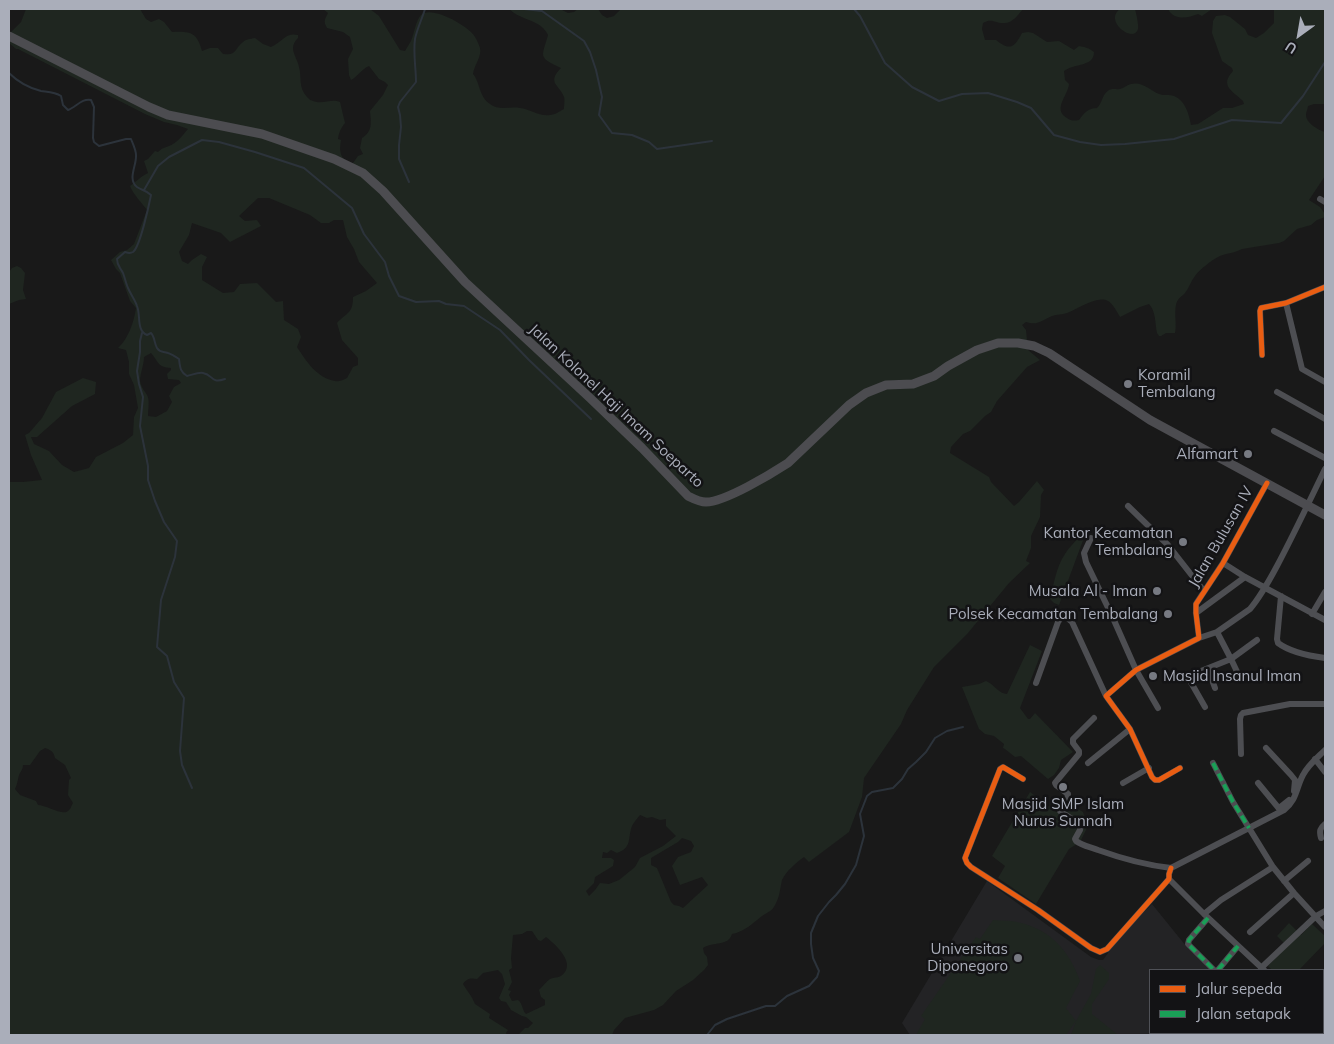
<!DOCTYPE html>
<html>
<head>
<meta charset="utf-8">
<style>
	body { margin:0 }
	#map { position:relative; width:1334px; height:1044px; overflow:hidden; background:#191919; font-family:Mulish,sans-serif }
	canvas { display:block }
	.frame { position:absolute; inset:0; border:10px solid #aaaeba; pointer-events:none }
	.legend { position:absolute; left:1149px; top:969px; width:175px; height:65px; box-sizing:border-box; background:#131315; border:1px solid #4f5157; margin:0; padding:6px 9px; list-style:none; font-size:15px; color:#aaaeba }
	.legend li { display:flex; align-items:center; gap:10px; height:25px }
	.legend b { width:25px; border:1px solid #4f5157 }
	.north { position:absolute; left:1274px; top:10px; width:50px; height:50px; -webkit-text-stroke:4px #131315; paint-order:stroke; rotate:212deg; font-size:14px; font-weight:700; line-height:20px; text-align:center; color:#aaaeba }
	.north::after { content:''; display:block; margin:auto; width:18px; height:22px; background:#aaaeba; clip-path:polygon(50% 0,100% 100%,50% 72%,0 100%) }
</style>
</head>
<body>
<div id="map">
<canvas width="1334" height="1044"></canvas>
<div class="frame"></div>
<ul class="legend">
<li><b style="height:6px;background:#e95d12"></b>Jalur sepeda</li>
<li><b style="height:6px;background:#1a9f57"></b>Jalan setapak</li>
</ul>
<div class="north">U</div>
</div>
<script>
const ctx = document.querySelector('canvas').getContext('2d');
ctx.lineJoin = 'round';
function fill(path, color) { ctx.fillStyle = color; ctx.fill(path, 'evenodd'); }
function stroke(path, color, width, dash) { ctx.strokeStyle = color; ctx.lineWidth = width; ctx.lineCap = dash ? 'butt' : 'round'; ctx.setLineDash(dash || []); ctx.stroke(path); }
function write(font, color, halo, rows, align = 'center') {
  ctx.font = font + ' Mulish,sans-serif'; ctx.lineWidth = 5; ctx.setLineDash([]); ctx.textBaseline = 'middle'; ctx.strokeStyle = halo; ctx.fillStyle = color; for (const [text, x, y, turn = 0] of rows) {
    ctx.save(); ctx.translate(x, y); ctx.rotate((+turn || 0) * Math.PI / 180); ctx.textAlign = isNaN(turn) ? turn : align; if (halo) ctx.strokeText(text, 0, 0); ctx.fillText(text, 0, 0); ctx.restore();
  }
}
fill(new Path2D(`
	M987,881L1091,957L1099,960H1103L1121,935L1152,904L1186,946L1211,970H1150V1033H1279L1282,1035H910L902,1023Z`), '#232325');
fill(new Path2D(`
	M26,9H140L146,19L151,22L159,19L164,22L172,32C190,31 197,32 202,51L210,48H218L223,54C237,56 234,49 243,42C246,39 250,39 255,38L263,44L271,47C282,42 286,32 298,35V38C295,41 293,44 293,48C293,54 298,61 299,67C302,78 298,87 307,97C309,99 310,100 313,101C323,105 331,98 340,102L345,123C341,128 339,132 338,139L341,140C339,151 340,161 353,163L358,156L363,154L360,148L362,138C373,131 371,123 370,111L383,95L388,85L385,82L379,79L369,66C362,69 357,77 351,80L349,75L348,59L353,49L350,37L343,32L327,28C323,21 325,19 328,13L323,9H370L379,16L400,50L405,51C407,48 409,44 411,41C414,34 416,20 421,15C431,5 469,26 475,37C477,40 479,45 480,48C482,57 474,65 473,74C480,82 479,97 490,104C499,111 510,106 520,108C530,109 540,117 550,115C555,115 560,111 564,109C564,106 565,100 564,97C560,85 546,83 561,68C537,57 542,57 548,35C547,33 545,30 543,28C534,19 519,19 509,9H560L568,13L574,12L578,9H598L602,15L607,18L614,16L621,9H1023C1018,15 1012,24 1003,23C994,23 992,18 983,23L982,29L985,40H996C1010,51 1014,48 1022,33L1028,32L1033,33L1047,42L1059,41L1074,50L1079,46C1085,47 1089,48 1094,52C1094,67 1075,63 1064,71L1065,80L1069,84C1068,96 1052,109 1067,118C1071,121 1074,121 1079,120C1084,113 1088,108 1097,108C1103,102 1102,94 1109,90C1114,88 1116,90 1120,89C1124,88 1127,85 1131,84C1142,81 1150,90 1159,94C1164,96 1169,94 1174,96C1185,100 1189,114 1191,125L1198,124L1223,108H1232L1244,104L1243,101C1233,91 1219,86 1233,71L1232,68L1222,61L1212,33L1213,21L1216,16L1225,15L1230,17L1245,29L1248,35L1256,38L1264,33L1274,23V9H1325V104H1314L1308,106C1308,108 1306,112 1306,115C1306,123 1318,130 1325,132V176L1309,200L1320,207L1325,214V217L1317,220L1311,225L1297,229L1284,241L1279,243L1242,249C1235,253 1227,253 1220,256C1213,259 1199,270 1195,276C1191,281 1189,288 1185,293C1181,297 1177,299 1176,305C1174,314 1177,325 1175,333H1166L1161,336H1159L1157,333C1155,324 1156,311 1149,304L1140,307L1120,317C1117,312 1113,304 1108,301C1097,295 1078,309 1067,313C1062,315 1057,314 1052,316C1042,320 1038,326 1026,322L1022,325L1026,330L1028,350L1040,360L1027,367L997,401L991,412L985,416L970,431L963,434L951,447L950,453L989,477L991,482L1014,506L1019,502L1037,481L1044,490L1041,495L1040,517L1031,536V548L1026,561L1030,563L1009,583L968,633L934,667L907,710L901,724L864,778L862,797L849,832L809,862L804,857C796,863 786,871 782,880C780,888 780,896 776,903C772,912 769,911 762,916C753,923 744,932 732,934C728,947 713,941 703,948L704,953L707,957L708,965L704,970L693,980L676,991L663,1005L654,1010L625,1018L614,1030L612,1035H518L525,1028H528L533,1023L526,1017L522,1016L511,1010L506,1002L501,1001L499,998L505,984L502,974L498,970L483,973L477,979C471,978 467,978 463,984C467,991 472,996 475,1004L490,1014L489,1018L508,1030L506,1033L507,1035H9V482H23L42,480L31,455L25,435L29,433L42,418L56,392L83,378L96,382L95,394L72,406L37,437H31L34,444L49,451L62,465L74,472L89,468L96,457L123,443L133,435L134,417L138,408L134,385L129,374V362L126,350L118,348C128,339 134,322 136,308L130,301L120,273L116,269L111,260L120,252L127,250L134,244L147,210C142,203 133,194 130,186C137,181 140,177 148,173L144,161L148,159L155,151L158,152C162,148 164,148 169,146C177,143 182,136 188,129L177,125L164,122L145,114L18,49H16L9,43V34L21,22ZM258,198H269L310,215L321,223H329L334,220H343L347,237L354,249L359,262L377,283L366,291L353,297C353,314 347,312 337,323L342,340L358,358V365L353,367L347,378C343,380 339,382 335,381C317,378 306,361 297,347L301,337L298,329L284,320L283,301L276,302L257,283L240,284L234,292L223,293L202,280V267L207,257L201,254L192,260L188,264L182,261L179,252L189,235L192,223L221,233L230,242L261,226L257,220L245,221L239,216ZM151,353C159,362 157,367 171,368V370L167,374L168,379L179,380L181,383L174,387L169,396L172,402L167,411L156,417L148,416C148,410 150,400 147,395C144,390 141,387 140,381C140,373 144,365 144,357ZM45,748C51,750 54,752 55,758L65,765L71,778L69,780L68,795L73,803C71,806 71,809 68,811C63,816 46,805 38,805L36,801L20,795L15,789C17,785 18,779 19,775C21,771 23,769 23,765H30L40,751ZM640,815L647,818L652,817L660,820L666,819V826L676,836L663,846L640,858L635,867L619,880L609,884L600,883L595,890L589,896L586,891L594,883L595,877L613,866L614,860L611,858H602L603,852L607,853L611,850L617,853C631,848 628,841 631,829C632,824 637,819 640,815ZM682,838L691,841L694,846L691,852L678,857L672,866L680,885L702,877L708,885L683,908L679,906L674,905L671,902L657,868L651,865V858L678,842ZM527,931H532L538,940L541,941L546,937C555,944 578,964 561,976C558,978 554,977 550,979C546,982 542,987 539,990L541,997L545,1000V1005L526,1014C522,1010 523,1004 518,1000L512,1001L509,995L511,991L508,990L512,982L509,970L512,968L511,958L513,935L522,934Z
	M1120,9H1135C1136,13 1139,25 1138,29C1134,44 1103,21 1120,9Z
	M1168,9H1212L1202,16L1198,14C1188,18 1174,21 1168,9Z
	M17,266L21,268L25,273L23,290L26,299L19,300L9,304V272L12,268Z
	M1085,535L1059,605L1054,603L1050,599C1054,584 1056,567 1065,554C1069,547 1075,542 1080,536Z
	M1030,645L1042,651L1020,708L1028,719H1030L1035,713L1073,752L1061,760L1059,768L1054,775L1048,779L1021,756L1015,757L1005,749L1003,748L1004,744L994,736L985,734L979,729L962,687L979,684L986,681C994,684 999,694 1007,694Z
	M1030,792L1057,812L1065,801L1083,812L1088,826L1080,842L1069,849L1036,904L998,878L1005,866L992,856Z
	M993,920C1001,921 1009,920 1017,922C1050,929 1069,950 1080,981L1066,1008L1076,1021L1091,994L1096,969L1100,965L1109,973V979L1092,1004V1014L1118,1035H1071L1076,1021L1066,1035H916L925,1019L921,1016L976,937L980,939Z
	M1289,923L1301,935L1312,924L1325,936V943L1299,970H1272L1268,966L1287,946L1277,936Z`), '#1f2620');
stroke(new Path2D(`
	M524,9L542,11L584,41L590,52L596,70L602,97L599,115L612,133L632,135L649,142L657,149L712,141
	M854,9L860,16L885,63L912,87L939,101L962,94L988,93L1017,102L1031,108L1054,135L1080,142L1101,145L1125,144L1174,139L1232,120L1281,123L1303,96L1325,62
	M9,73C18,82 29,88 41,91C48,92 55,92 61,96L63,105L68,110C76,107 82,98 91,100L94,107L93,138L94,142L99,146L126,139H131C133,144 136,150 136,155C137,165 127,179 137,187C141,190 146,190 151,195C149,205 140,247 133,252C130,254 128,253 125,252L117,259C117,266 120,267 123,273C125,278 126,284 128,288C131,295 135,300 137,306C141,316 136,330 147,335L151,333C155,337 154,343 157,348C160,353 163,351 168,353C171,354 176,357 179,359C180,367 180,372 187,376C192,375 198,372 203,373C214,375 210,384 225,379
	M409,182L399,159V145L401,127L400,115L398,107L400,102L416,82C416,68 413,53 415,39C417,29 422,19 425,9
	M144,190L158,166L169,157L202,140L219,142L255,152L304,168L352,208L364,234L385,262L389,276L399,296L416,302L439,301L446,304L464,306L500,330L529,360L591,419
	M142,333L140,341V352L137,371L139,384L143,397L140,426L148,466V480L155,501L164,522L177,541L175,557L161,600L157,647L167,656L174,682L184,698L180,751L182,765L192,788
	M707,1035L715,1025L727,1019L766,1006H775L787,996L809,986L817,977L819,971L813,958L811,944V933L818,916L829,902L836,895L845,884L856,865L864,836L860,814L867,796L872,792L893,788L902,779L908,769L916,762L926,752L935,738L947,731L963,727`), '#2c333b', 2);
stroke(new Path2D(`
	M1320,199L1325,202
	M1286,303L1302,369L1325,382
	M1262,355L1260,311L1261,308L1286,303L1325,287
	M1277,392L1325,419
	M1274,431L1325,458
	M1128,506L1168,545L1204,591
	M1091,538L1084,553L1086,562L1113,618L1136,670L1158,708
	M1223,563L1245,577L1325,620
	M1281,596L1277,639L1278,643C1290,652 1310,656 1325,658
	M1196,613L1245,577
	M1312,614L1325,592
	M1199,638L1217,632L1250,609C1261,596 1269,581 1277,566C1294,534 1309,502 1325,469
	M1208,669L1215,688
	M1240,678L1231,659L1257,640
	M1036,683L1058,622L1061,618L1066,617L1072,622L1106,696
	M1205,707L1189,679L1191,675L1231,659L1217,632
	M1094,718L1073,739V743L1079,751V754L1055,783L1056,785L1068,794C1068,800 1061,804 1060,811L1081,825L1080,830L1075,839L1076,841C1083,846 1091,847 1098,850C1123,859 1145,865 1171,868
	M1266,748L1291,775L1295,780L1294,791
	M1241,754L1240,719L1241,715L1243,713L1290,704H1325
	M1315,759L1325,772
	M1088,763L1130,729
	M1213,763L1233,802L1273,867L1294,893L1325,927
	M1180,768L1159,780H1155L1152,777L1130,729L1106,696L1136,670L1199,638L1196,613V604L1223,563L1267,483
	M1023,779L1003,767L1000,769L965,858L967,863L971,867L1038,910L1091,948L1100,952L1107,949L1169,879V874L1171,868
	M1123,783L1149,768
	M1258,783L1281,811
	M1279,808L1289,800
	M1321,838C1319,831 1320,828 1325,824
	M1171,868L1284,810C1297,800 1296,788 1303,775C1308,765 1317,758 1325,750
	M1169,879L1204,914L1264,970
	M1284,881L1308,861
	M1204,914L1221,900L1273,867
	M1208,918L1189,940L1188,944L1214,970
	M1250,932L1294,893
	M1261,968L1316,916L1325,911
	M1218,970L1238,946
	M1323,976L1325,973
	M1323,1019L1325,1021
	M1282,1033L1285,1035`), '#4d4e52', 6);
stroke(new Path2D(`
	M9,36L149,107L168,115L262,134L334,159L363,173L383,191L465,282L590,398L642,448L688,496C694,499 699,502 706,502C725,502 771,474 788,463L849,405L866,393L886,385L913,384L934,376L948,366L977,350L998,343H1018L1034,346L1049,353L1150,420L1325,515`), '#4c4c50', 9);
stroke(new Path2D(`
	M1213,763L1233,802L1249,828
	M1208,918L1189,940L1188,944L1214,970
	M1218,970L1238,946
	M1323,976L1325,973
	M1282,1033L1285,1035`), '#1a9f57', 4, [8, 4]);
stroke(new Path2D(`
	M1262,355L1260,311L1261,308L1286,303L1325,287
	M1180,768L1159,780H1155L1152,777L1130,729L1106,696L1136,670L1199,638L1196,613V604L1223,563L1267,483
	M1023,779L1003,767L1000,769L965,858L967,863L971,867L1038,910L1091,948L1100,952L1107,949L1169,879V874L1171,868`), '#e95d12', 5);
for (const [x, y, r, color] of [
	[1128,384,5,"#777a82"],
	[1248,454,5,"#777a82"],
	[1183,542,5,"#777a82"],
	[1157,591,5,"#777a82"],
	[1168,614,5,"#777a82"],
	[1153,676,5,"#777a82"],
	[1063,787,5,"#777a82"],
	[1018,958,5,"#777a82"]
]) { const dot = new Path2D(); dot.arc(x, y, r, 0, 2 * Math.PI); ctx.fillStyle = color; ctx.fill(dot); stroke(dot, '#131315', 2); }
write('15px', '#aaaeba', '#131315', [
	["Koramil",1138,375,"left"],
	["Tembalang",1138,392,"left"],
	["Alfamart",1238,454],
	["Kantor Kecamatan",1173,533],
	["Tembalang",1173,550],
	["Musala Al - Iman",1147,591],
	["Polsek Kecamatan Tembalang",1158,614],
	["Masjid Insanul Iman",1163,676,"left"],
	["Masjid SMP Islam",1063,804,"center"],
	["Nurus Sunnah",1063,821,"center"],
	["Universitas",1008,949],
	["Diponegoro",1008,966]
], 'right');
write('15px', '#aaaeba', '#131315', [
	["Jalan Kolonel Haji Imam Soeparto",616,406,43],
	["Jalan Bulusan IV",1221,537,-60]
]);
</script>
</body>
</html>
